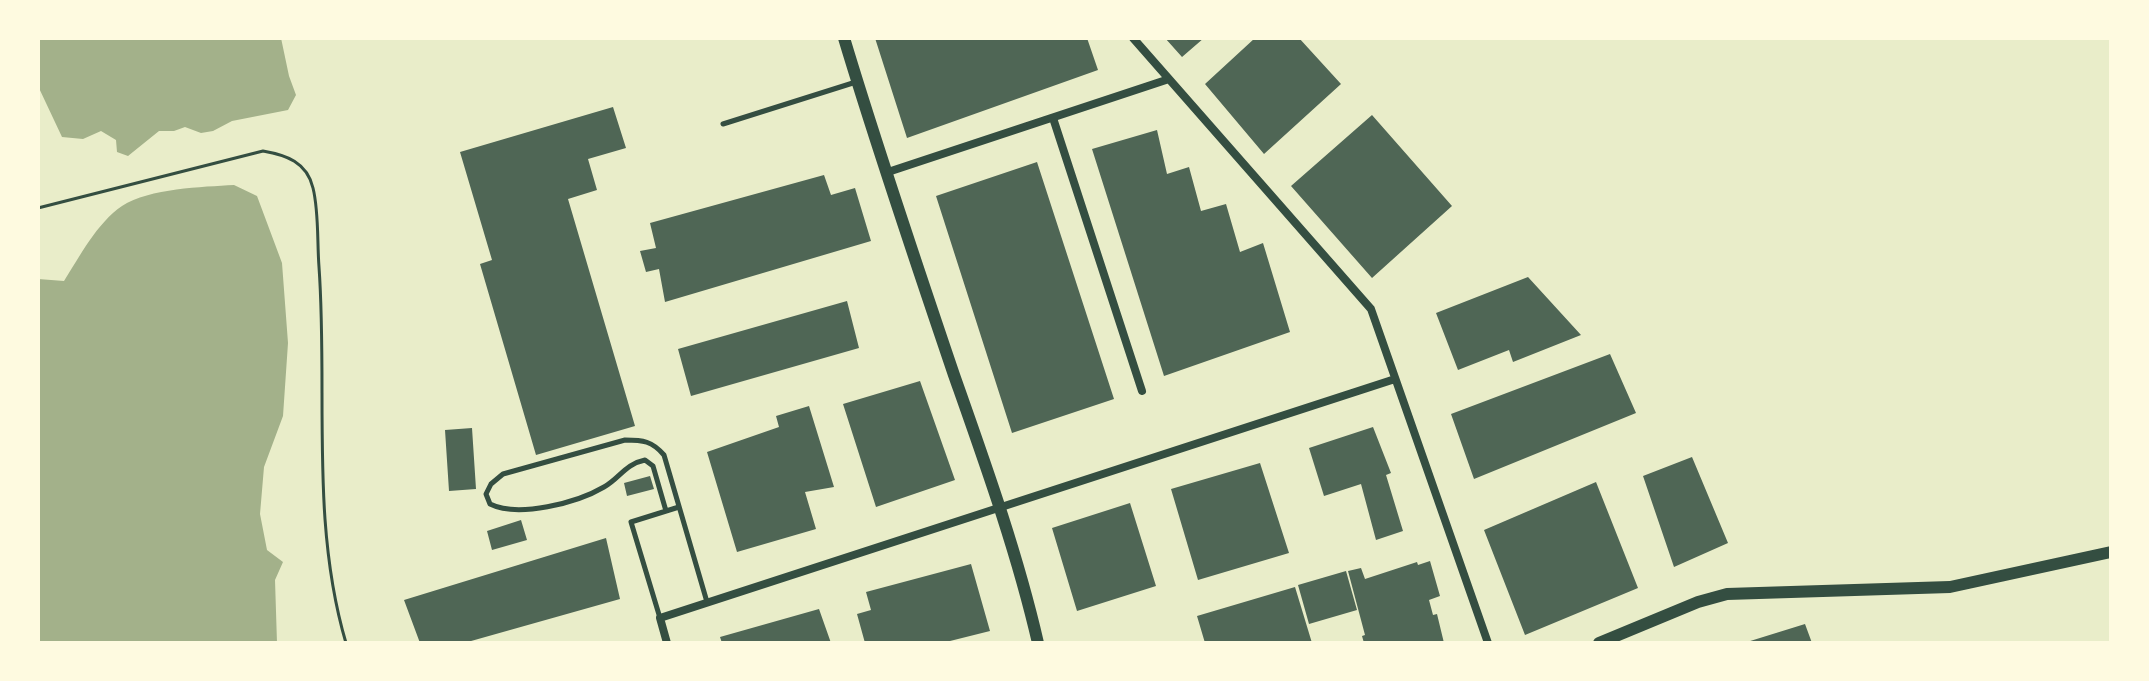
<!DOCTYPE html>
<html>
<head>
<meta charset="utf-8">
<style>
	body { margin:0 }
	#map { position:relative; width:2149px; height:681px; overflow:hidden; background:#e9edc9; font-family:"PT Sans Narrow",sans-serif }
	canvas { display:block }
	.frame { position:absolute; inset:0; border:40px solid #fefae0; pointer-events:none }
</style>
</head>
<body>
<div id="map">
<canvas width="2149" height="681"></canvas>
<div class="frame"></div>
</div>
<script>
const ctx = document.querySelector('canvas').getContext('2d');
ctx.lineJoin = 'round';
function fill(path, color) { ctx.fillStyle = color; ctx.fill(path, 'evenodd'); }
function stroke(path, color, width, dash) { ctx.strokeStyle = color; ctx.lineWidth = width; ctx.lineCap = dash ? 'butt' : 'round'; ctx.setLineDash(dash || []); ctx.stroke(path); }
fill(new Path2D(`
	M38,38H281L289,76L296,95L288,110L232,121L213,131L201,133L185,127L174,131H159L128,156L117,152L116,140L101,131L83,139L62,137L38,86Z
	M234,185L257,196L282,263L288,343L283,416L264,467L260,514L267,550L283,562L275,580L277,643H38V279L64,281C80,256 97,223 122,206C150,188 202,187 234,185Z`), '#a3b18a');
fill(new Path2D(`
	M875,38H1066L1067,40L1087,38L1098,70L907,138Z
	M1165,38H1204L1182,57Z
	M1255,38H1299L1341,84L1264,154L1205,84Z
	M613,107L626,148L588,159L597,190L568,199L635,426L536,455L480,264L492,260L460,152Z
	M1372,115L1452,206L1372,278L1291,186Z
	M1157,130L1167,174L1189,167L1201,211L1226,204L1240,252L1263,243L1290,332L1164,376L1092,149Z
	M1037,162L1114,399L1012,433L936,196Z
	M824,175L831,195L855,188L871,241L665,302L659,269L646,272L640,251L656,248L650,223Z
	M1528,277L1581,335L1513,362L1509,350L1458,370L1436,313Z
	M847,301L859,348L691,396L678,349Z
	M1610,354L1636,413L1474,479L1451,414Z
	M920,381L955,480L876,507L843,404Z
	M809,406L834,487L805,492L816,529L737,552L707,452L779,427L776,416Z
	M1373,427L1391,473L1386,475L1403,531L1376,540L1361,484L1324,496L1309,448Z
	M472,428L476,489L449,491L445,430Z
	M1692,457L1728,543L1674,567L1643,476Z
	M1260,463L1289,553L1198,580L1171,489Z
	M650,476L654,489L627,496L624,483Z
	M1596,482L1638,588L1525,635L1484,530Z
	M1130,503L1156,586L1077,611L1052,528Z
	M521,520L527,540L492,550L487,531Z
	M606,538L620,599L464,643H420L404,600Z
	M1430,561L1440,596L1429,600L1433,615L1437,614L1444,643H1364L1362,636L1365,635L1348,571L1361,568L1365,579L1417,562L1418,565Z
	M971,564L990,631L942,643H865L857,614L871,610L866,592Z
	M1346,571L1357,610L1309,624L1298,585Z
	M1295,587L1312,643H1205L1197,616Z
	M819,609L831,643H722L720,637Z
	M1805,624L1812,643H1747V642Z`), '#4f6655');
stroke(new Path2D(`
	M38,208L263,151C286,155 307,162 313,188C319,212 317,241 319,267C328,392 310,521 346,643`), '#344e41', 3);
stroke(new Path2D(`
	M723,124L856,82
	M666,511L653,466L645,460C625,464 620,478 604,487C577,503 518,518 490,504L486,494L491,484L503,474L625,440C643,440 652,441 664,455L707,602
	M660,618L631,522L679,507`), '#344e41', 5);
stroke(new Path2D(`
	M1133,38L1371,309L1488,643
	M1053,118L1142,391
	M885,173L1169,79
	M667,643L660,618L1395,379`), '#344e41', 8);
stroke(new Path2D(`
	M844,38C878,151 916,263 954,375C985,463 1017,552 1038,643
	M1599,643L1698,602L1727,594L1950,587L2111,552`), '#344e41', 12);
</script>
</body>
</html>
